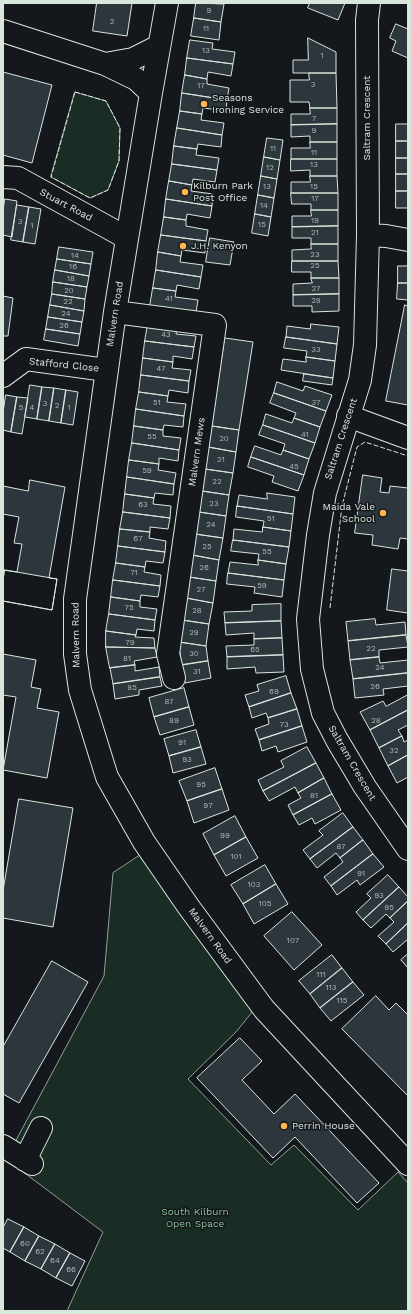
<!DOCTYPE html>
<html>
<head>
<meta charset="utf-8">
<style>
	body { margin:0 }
	#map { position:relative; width:411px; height:1314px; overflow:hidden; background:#14181c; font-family:"Work Sans",sans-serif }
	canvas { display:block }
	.frame { position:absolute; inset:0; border:4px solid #d8e6dc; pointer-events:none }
</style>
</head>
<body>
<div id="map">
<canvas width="411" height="1314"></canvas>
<div class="frame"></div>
</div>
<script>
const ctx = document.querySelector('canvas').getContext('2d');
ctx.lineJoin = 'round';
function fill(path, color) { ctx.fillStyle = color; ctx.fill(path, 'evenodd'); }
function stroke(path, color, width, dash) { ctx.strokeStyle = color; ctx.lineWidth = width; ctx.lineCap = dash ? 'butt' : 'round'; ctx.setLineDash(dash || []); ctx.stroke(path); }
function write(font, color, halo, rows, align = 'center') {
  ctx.font = font + ' "Work Sans",sans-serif'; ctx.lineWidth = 3; ctx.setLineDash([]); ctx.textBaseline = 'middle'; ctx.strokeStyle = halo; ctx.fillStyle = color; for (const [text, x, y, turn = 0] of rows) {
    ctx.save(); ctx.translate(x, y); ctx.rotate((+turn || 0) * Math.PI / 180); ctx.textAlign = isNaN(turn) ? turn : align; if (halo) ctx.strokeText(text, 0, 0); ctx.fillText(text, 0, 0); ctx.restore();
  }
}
const green = new Path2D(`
	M75,92L106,101L120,128L119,161L108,190L90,198L51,177Z
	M145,852L253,1011L236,1032L188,1079L271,1165L294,1145L358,1210L398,1172L408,1183V1311H67L103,1232L6,1159L104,976L113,873Z`);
fill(green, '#1a2d24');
stroke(green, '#939e99', 1);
const building = new Path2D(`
	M97,3H132L127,36L93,31Z
	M196,3L224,4L221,22L194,18Z
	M310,3H345L338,20L308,8Z
	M194,18L221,22L219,40L191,36Z
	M396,24L408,29V58L392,51L396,41L390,38Z
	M308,38L336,52V73H293V60H308Z
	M190,40L213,43L212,49L235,52L233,64L187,58Z
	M187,58L233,64L231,76L208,72L207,79L185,75Z
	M3,72L52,85L32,163L3,155Z
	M309,73H336L337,108H310L309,102H290V80H309Z
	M185,75L207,79V84L229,88L227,100L182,93Z
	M182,93L227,100L226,111L203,108L202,114L180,111Z
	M310,108H337V124L291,125V114H310Z
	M180,111L202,114L201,120L224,123L222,135L177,128Z
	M337,124V142H310V136L291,137V125Z
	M396,124H408V141H396Z
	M177,128L222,135L221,147L198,144L197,149L174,146Z
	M267,138L283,140L280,160L264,157Z
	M396,141H408V158H396Z
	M310,142H337V159H291V148H310Z
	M174,146L197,149L196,155L219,158L217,170L172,164Z
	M264,157L280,160L277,179L261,176Z
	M396,158H408V174H396Z
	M291,159H337V176H310V170L291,171Z
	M172,164L217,170L215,182L193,179L192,185L169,181Z
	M396,174H408V191H396Z
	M261,176L277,179L274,198L258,195Z
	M310,176H337L338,193H291V182H310Z
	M169,181L192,185L191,191L213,194L212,206L166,199Z
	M396,191H408V208H396Z
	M291,193H338V210H311V204H292Z
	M258,195L274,198L271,217L255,214Z
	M5,199L17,201L12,237L3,235V212Z
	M166,199L212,206L210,218L187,214L186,220L164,217Z
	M17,205L29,207L23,242L11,240Z
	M29,207L41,209L35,244L23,242Z
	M311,210H338V226L292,227V216H311Z
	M255,214L271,217L268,236L252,233Z
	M164,217L186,220V226L208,230L206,241L161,235Z
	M338,226V244H311V238H292V227Z
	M161,235L206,241L205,253L182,250L181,256L158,252Z
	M210,238L234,242L230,265L206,262Z
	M311,244H338V261H292V250L311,249Z
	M59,247L93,252L91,264L57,259Z
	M158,252L181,256L180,262L203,265L201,277L156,270Z
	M57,259L91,264L89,276L55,270Z
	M292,261H338L339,278H311V272H292Z
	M398,266H408V283H398Z
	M55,270L89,276L87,287L53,282Z
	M156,270L201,277L199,289L177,285L176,291L153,288Z
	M311,278H339V294L293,295V284L312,283Z
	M53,282L87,287L85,299L52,294Z
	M398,283H408V300L397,299Z
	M153,288L176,291L175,297L198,300L196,312L150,306Z
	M52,294L85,299L84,311L50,305Z
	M339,294V311L312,312V306H293V295Z
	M3,296L13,298L8,336H3Z
	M50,305L84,311L82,322L48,317Z
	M405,305L408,306V405L386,401Z
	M48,317L82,322L80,334L46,329Z
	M148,324L177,328L176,334L196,336L194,347L145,341Z
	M311,324L339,327L337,344L286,337L287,326L310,329Z
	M46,329L80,334L78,346L44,340Z
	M286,337L337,344L335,361L306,357L307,351L284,348Z
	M225,338L253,342L239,430L212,426Z
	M145,341L194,347L192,359L173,356V362L143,358Z
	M306,357L335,361L333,378L281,370L283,359L306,362Z
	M143,358L173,362L172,368L191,370L189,381L141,375Z
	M304,374L333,378L332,385L303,381Z
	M141,375L189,381L188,393L169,390L168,396L139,392Z
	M277,382L303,391L305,386L332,395L326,411L274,393Z
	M30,385L42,387L37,419L25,417Z
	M42,387L54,388L49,421L37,419Z
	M54,388L66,390L61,423L49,421Z
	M66,390L78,392L73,425L61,423Z
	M139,392L168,396L167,402L186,404L184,416L136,409Z
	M274,393L326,411L320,427L294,418L296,413L270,403Z
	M6,395L17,397L11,432L3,430V413Z
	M17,397L28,398L22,434L11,432Z
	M136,409L184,416L183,427L164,425L163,430L134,426Z
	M266,414L292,423L294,418L320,427L315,443L263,425Z
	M263,425L315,443L309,459L283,450L285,444L259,435Z
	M134,426L163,430V436L181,438L179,450L132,443Z
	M212,426L239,430L236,452L208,447Z
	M132,443L179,450L178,461L159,458V464L129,460Z
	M255,446L281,455L283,450L309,459L304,475L251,457Z
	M208,447L236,452L233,473L205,469Z
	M251,457L304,475L298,491L272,482L274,476L248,467Z
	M129,460L159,464L158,470L176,473L174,484L127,477Z
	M205,469L233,473L229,495L202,491Z
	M363,475L382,478L380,492L389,493L390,486L408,488V539L400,538L398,549L372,545L373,535L355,533Z
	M127,477L174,484L173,495L155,493L154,498L125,494Z
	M30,480L65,487L49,578L57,579L52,610L3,601V570L17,572L22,544L14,543L19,517L3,514V486L28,491Z
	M202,491L229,495L226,516L199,512Z
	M267,493L295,497L293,514L237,506L239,495L267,499Z
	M125,494L154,498L153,504L171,506L170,518L123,512Z
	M237,506L293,514L291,531L263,527L264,521L236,517Z
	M123,512L170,518L168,529L150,527V532L120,529Z
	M199,512L226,516L223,538L195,534Z
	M263,527L291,531L289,547L233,540L234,529L262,532Z
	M120,529L150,532L149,538L166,541L165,552L118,546Z
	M195,534L223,538L219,560L192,555Z
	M233,540L289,547L286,564L258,560L259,554L231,551Z
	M118,546L165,552L163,563L146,561L145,567L116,563Z
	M192,555L219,560L216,581L189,577Z
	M258,560L286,564L284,580L228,573L230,562L258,565Z
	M116,563L145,567L144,572L161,575L160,586L113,580Z
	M392,569L408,571V613L387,610Z
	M5,570L57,579L52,610L3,601V581Z
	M228,573L284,580L282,597L254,593L255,587L227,584Z
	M189,577L216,581L213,603L186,598Z
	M113,580L160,586L158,597L141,595L140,601L111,597Z
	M111,597L140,601V607L157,609L155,620L109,614Z
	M186,598L213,603L209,624L182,620Z
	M281,604V621L225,623L224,612L252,611V605Z
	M109,614L155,620L154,631L137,629L136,635L106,631Z
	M375,619L376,625L405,622L406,635L348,641L346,622Z
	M182,620L209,624L206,646L179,642Z
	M281,621L282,638L254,639V633L226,635L225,623Z
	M106,631L136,635L135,637L154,638L155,648L106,647Z
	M406,635L408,647L379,650V657L350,660L348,641Z
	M282,638L283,655L227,657L226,646L254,645V639Z
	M179,642L206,646L208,661L182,665Z
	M106,647L155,648L157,657L134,661L135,665L110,668Z
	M3,654L36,660L31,687L41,689L37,708L59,712L47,778L3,770L16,697L3,695Z
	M283,655L284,672L256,673L255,667L227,669V657Z
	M379,657L380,663L408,660V673L353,679L350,660Z
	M208,661L211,678L185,683L182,665Z
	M135,665V671L159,667L160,677L113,684L110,668Z
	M408,673V686L383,689L384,695L355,698L353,679Z
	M286,676L291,693L249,707L245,695L259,691L257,685Z
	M160,677L162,686L139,690V695L115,699L113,684Z
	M184,688L189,707L154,717L149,698Z
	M291,693L297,709L268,718L266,713L252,718L249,707Z
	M408,695V710L370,730L360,712L383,701L386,706Z
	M189,707L194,725L160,735L154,717Z
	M297,709L302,726L259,740L255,729L269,724L268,718Z
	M408,710V725L398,730L402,736L379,748L370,730Z
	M302,726L307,742L278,752L276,746L262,751L259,740Z
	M196,730L201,747L169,756L164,739Z
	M402,736L404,742L408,740V755L388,766L379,748Z
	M201,747L206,764L173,773L169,756Z
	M307,747L316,763L263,791L258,780L284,767L281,761Z
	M408,755V777L397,783L388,766Z
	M316,763L324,778L298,793L295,787L269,801L263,791Z
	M215,768L222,789L187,801L179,781Z
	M324,778L332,794L293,815L288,805L301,798L298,793Z
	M222,789L229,810L194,823L187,801Z
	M332,794L341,810L315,824L312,818L299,825L293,815Z
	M19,799L73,808L53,927L3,918V891Z
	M343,813L353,827L310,859L303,850L323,835L319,831Z
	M235,816L246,837L214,855L203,834Z
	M353,827L363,840L340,858L336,853L317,868L310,859Z
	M246,837L258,858L226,876L214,855Z
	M363,840L373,854L331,886L324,877L343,862L340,858Z
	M373,854L384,867L360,885L357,880L337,895L331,886Z
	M265,865L276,884L243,904L231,885Z
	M388,875L399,887L363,920L356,912L371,898L367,894Z
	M276,884L288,904L254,924L243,904Z
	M399,887L408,897V901L390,918L386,914L371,928L363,920Z
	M408,901V923L386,944L378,936L394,922L390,918Z
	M292,912L322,945L294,970L264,936Z
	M408,923V939L393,952L386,944Z
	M408,954V968L401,960Z
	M332,955L342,968L310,994L299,981Z
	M52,961L88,982L19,1103L3,1094V1047Z
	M342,968L353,982L320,1008L310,994Z
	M353,982L364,995L331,1021L320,1008Z
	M376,996L389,1010L396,1003L408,1015V1096L342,1029Z
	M240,1038L262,1061L242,1080L274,1114L295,1094L379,1183L357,1203L295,1137L273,1158L197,1078Z
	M8,1219L24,1227L10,1252L3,1248V1228Z
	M24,1227L39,1236L25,1261L10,1252Z
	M39,1236L55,1244L41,1269L25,1261Z
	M55,1244L70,1253L56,1278L41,1269Z
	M70,1253L85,1261L72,1286L56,1278Z`);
fill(building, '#2c363c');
stroke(building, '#d8e6dc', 1);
const minor = new Path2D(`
	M167,3L151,93L115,312L75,599V654L80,690L107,777L144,842L188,906L264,1009L408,1164
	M369,3L367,20L368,235L365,345L360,380L325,493L318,535L308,619L312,669L323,713L337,740L365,787L408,849
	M3,31L105,64L136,79L151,93
	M105,64L133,59L159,46
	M3,177L18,178L127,238
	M368,235L386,236L408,240
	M115,312L215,325L168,654L174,678
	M3,376L26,359L106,370
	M348,416L408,438
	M3,1146L32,1164
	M25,1160L41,1128`);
stroke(minor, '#d8e6dc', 24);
stroke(minor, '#14181c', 22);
stroke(new Path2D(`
	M75,92L106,101L120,128L119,161L108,190L90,198L51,177Z
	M330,608L342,506L357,447L365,442L408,456`), '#d8e6dc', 1, [5, 2]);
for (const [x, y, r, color] of [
	[204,104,4,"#ffb74d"],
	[185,192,4,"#ffb74d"],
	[183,246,4,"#ffb74d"],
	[383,513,4,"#ffb74d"],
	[284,1126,4,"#ffb74d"]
]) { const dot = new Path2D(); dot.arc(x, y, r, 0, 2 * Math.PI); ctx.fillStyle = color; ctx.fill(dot); stroke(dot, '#14181c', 1.5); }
write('8px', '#adbab4', null, [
	["9",209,11],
	["2",112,22],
	["11",206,29],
	["13",206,51],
	["1",322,56],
	["3",313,85],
	["17",201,86],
	["7",314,119],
	["9",314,131],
	["11",273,149],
	["11",314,153],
	["13",314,165],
	["12",270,168],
	["13",267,187],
	["15",314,187],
	["17",315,199],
	["14",264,206],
	["19",315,221],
	["3",20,222],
	["15",262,225],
	["1",32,226],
	["21",315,233],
	["23",315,255],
	["14",75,256],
	["25",315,266],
	["16",73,267],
	["18",71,279],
	["27",316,289],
	["20",69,291],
	["41",169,299],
	["29",316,301],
	["22",68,302],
	["24",66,314],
	["26",64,326],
	["43",166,335],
	["33",316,350],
	["47",161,369],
	["51",157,403],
	["37",316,403],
	["3",45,404],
	["2",57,406],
	["5",21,408],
	["4",32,408],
	["1",69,408],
	["41",305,435],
	["55",152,437],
	["20",224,439],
	["21",221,460],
	["45",294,467],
	["59",147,471],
	["22",217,482],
	["23",214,504],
	["63",143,505],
	["51",271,519],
	["24",211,525],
	["67",138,539],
	["25",207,547],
	["55",267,552],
	["26",204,568],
	["71",134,573],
	["59",262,586],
	["27",201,590],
	["75",129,608],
	["28",197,611],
	["29",194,633],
	["79",130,643],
	["22",371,649],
	["65",255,650],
	["30",194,654],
	["81",127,659],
	["24",380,668],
	["31",197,672],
	["26",375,687],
	["85",132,688],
	["69",274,692],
	["87",169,702],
	["89",174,721],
	["28",376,721],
	["73",284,725],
	["91",182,743],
	["32",394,751],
	["93",187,760],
	["95",201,785],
	["81",314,796],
	["97",208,806],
	["99",225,836],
	["87",341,847],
	["101",236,857],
	["91",361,874],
	["103",254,885],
	["93",379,896],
	["105",265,904],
	["95",389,908],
	["107",293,941],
	["111",321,975],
	["113",331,988],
	["115",342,1001],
	["60",25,1244],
	["62",40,1252],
	["64",55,1261],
	["66",71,1270]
]);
write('10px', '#d8e6dc', '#14181c', [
	["Seasons",212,98],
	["Ironing Service",212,110],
	["Kilburn Park",193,186],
	["Post Office",193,198],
	["J.H. Kenyon",191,246],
	["Maida Vale",375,507,"right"],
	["School",375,519,"right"],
	["Perrin House",292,1126]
], 'left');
write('10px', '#d8e6dc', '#14181c', [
	["Saltram Crescent",367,118,-90],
	["Stuart Road",66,205,28],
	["Malvern Road",115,314,-81],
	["Stafford Close",64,365,6],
	["Saltram Crescent",341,439,-72],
	["Malvern Mews",197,452,-82],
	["Malvern Road",76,635,-91],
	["Saltram Crescent",352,763,60],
	["Malvern Road",210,936,54]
]);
write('10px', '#8ac095', '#14181c', [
	["South Kilburn",195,1212],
	["Open Space",195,1224]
]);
</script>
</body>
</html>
